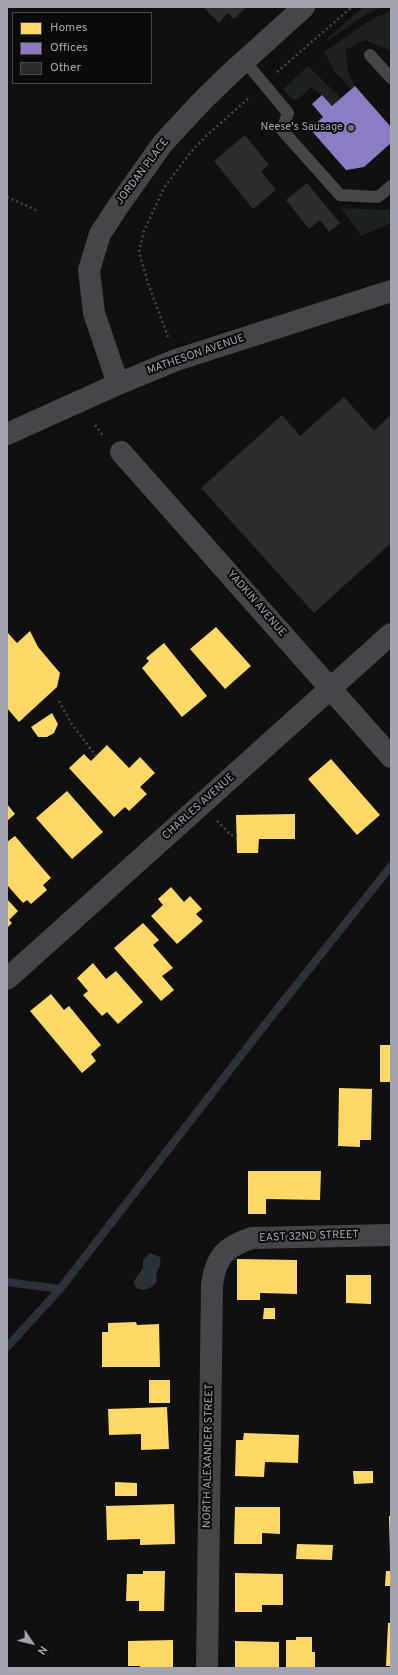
<!DOCTYPE html>
<html>
<head>
<meta charset="utf-8">
<style>
	body { margin:0 }
	#map { position:relative; width:398px; height:1675px; overflow:hidden; background:#101011; font-family:Overpass,sans-serif }
	canvas { display:block }
	.frame { position:absolute; inset:0; border:8px solid #a2a5b1; pointer-events:none }
	.legend { position:absolute; left:12px; top:12px; width:140px; height:72px; box-sizing:border-box; background:#0b0b0c; border:1px solid #47494e; margin:0; padding:5px 7px; list-style:none; font-size:12px; color:#a2a5b1 }
	.legend li { display:flex; align-items:center; gap:8px; height:20px }
	.legend b { width:20px; border:1px solid #47494e }
	.north { position:absolute; left:12px; top:1623px; width:40px; height:40px; -webkit-text-stroke:3px #0b0b0c; paint-order:stroke; rotate:125deg; font-size:11px; font-weight:700; line-height:16px; text-align:center; color:#a2a5b1 }
	.north::after { content:''; display:block; margin:auto; width:14px; height:18px; background:#a2a5b1; clip-path:polygon(50% 0,100% 100%,50% 72%,0 100%) }
</style>
</head>
<body>
<div id="map">
<canvas width="398" height="1675"></canvas>
<div class="frame"></div>
<ul class="legend">
<li><b style="height:11px;background:#ffd966"></b>Homes</li>
<li><b style="height:11px;background:#8e7cc3"></b>Offices</li>
<li><b style="height:11px;background:#2c2c2e"></b>Other</li>
</ul>
<div class="north">N</div>
</div>
<script>
const ctx = document.querySelector('canvas').getContext('2d');
ctx.lineJoin = 'round';
function fill(path, color) { ctx.fillStyle = color; ctx.fill(path, 'evenodd'); }
function stroke(path, color, width, dash) { ctx.strokeStyle = color; ctx.lineWidth = width; ctx.lineCap = dash ? 'butt' : 'round'; ctx.setLineDash(dash || []); ctx.stroke(path); }
function write(font, color, halo, rows, align = 'center') {
  ctx.font = font + ' Overpass,sans-serif'; ctx.lineWidth = 4; ctx.setLineDash([]); ctx.textBaseline = 'middle'; ctx.strokeStyle = halo; ctx.fillStyle = color; for (const [text, x, y, turn = 0] of rows) {
    ctx.save(); ctx.translate(x, y); ctx.rotate((+turn || 0) * Math.PI / 180); ctx.textAlign = isNaN(turn) ? turn : align; if (halo) ctx.strokeText(text, 0, 0); ctx.fillText(text, 0, 0); ctx.restore();
  }
}
fill(new Path2D(`
	M363,7H381L365,15L327,41L326,40Z
	M391,11V51L365,40L345,50L348,65L347,70L355,86L351,89L335,72L324,52L372,19Z
	M308,66L341,98L332,106L322,95L311,87L298,99L293,100L283,89Z
	M341,208L388,210L391,208V223L361,236Z`), '#1d221e');
fill(new Path2D(`
	M150,1253L160,1257C162,1265 158,1268 156,1275L157,1281C153,1290 134,1295 134,1281L143,1268V1260Z`), '#2b3239');
fill(new Path2D(`
	M216,627L251,666L225,689L190,649Z
	M30,631L38,647L60,673L57,687L19,722L7,708V632L17,643Z
	M164,643L207,696L182,717L142,668L149,661L146,658Z
	M52,713L58,724L54,733L47,737H38L31,727Z
	M107,745L129,768L140,757L155,773L140,787L147,794L129,811L125,807L114,817L69,768L84,754L91,761Z
	M331,759L380,815L357,835L308,779Z
	M67,791L103,832L72,859L36,818Z
	M7,804L15,814L7,821Z
	M295,814V839H259L258,853H237L236,815Z
	M15,836L51,878L43,885L47,890L31,904L27,900L23,903L7,885V842Z
	M171,887L184,902L190,896L202,909L196,914L203,921L177,944L151,916L163,905L158,899Z
	M7,899L18,911L9,920L12,923L7,928Z
	M143,923L159,940L153,945L173,968L162,976L174,990L161,1001L114,948Z
	M93,963L106,979L116,971L143,1002L118,1024L107,1012L102,1016L83,995L88,991L77,978Z
	M51,994L64,1010L69,1006L101,1045L91,1054L96,1061L82,1073L30,1011Z
	M380,1045H391V1082H380Z
	M339,1088L372,1089L371,1140H360V1147L338,1146Z
	M248,1171H321L320,1200L266,1199V1214H248Z
	M237,1259L297,1260V1294L260,1293V1300H237Z
	M346,1275H371V1304L346,1303Z
	M264,1308H275V1319H263Z
	M136,1322L137,1325L159,1324L160,1367H102V1332H108V1323Z
	M149,1380H170V1403H149Z
	M167,1407L169,1449L141,1450V1434L109,1435L108,1409Z
	M244,1433L299,1435L298,1463L265,1462L264,1477L235,1476L236,1440H243Z
	M353,1471H373V1483L354,1484Z
	M115,1482L137,1483V1496H115Z
	M174,1504L175,1544L140,1545V1539L107,1540L106,1506Z
	M235,1507H280V1534L262,1533V1544H234Z
	M389,1516H391V1555H390Z
	M297,1544L333,1545L332,1560L296,1559Z
	M143,1571H165L164,1611H139V1601H126L127,1574H143Z
	M386,1571H391V1586H385Z
	M235,1573L283,1574V1605H262V1612H235Z
	M388,1623H391V1666H386Z
	M296,1637H312V1652H315V1668H286V1640H296Z
	M173,1640V1668H140V1666H128V1641Z
	M235,1641L279,1642V1668H235Z`), '#ffd966');
fill(new Path2D(`
	M355,86L391,127V143L364,167L346,170L310,129L323,117L312,104L322,95L332,106Z`), '#8e7cc3');
stroke(new Path2D(`
	M7,1282L60,1289
	M7,1347L60,1289L267,1022L391,866`), '#2b3239', 8);
fill(new Path2D(`
	M203,7H244L245,8L234,19L228,13L219,23Z
	M245,135L269,165L261,171L276,190L253,209L214,161Z
	M307,183L340,223L329,232L320,220L309,229L286,200Z
	M344,397L374,431L391,415V543L314,613L201,488L282,415L300,436Z`), '#2c2c2e');
stroke(new Path2D(`
	M277,72L352,7
	M7,197L36,210
	M168,337L148,283L139,252L144,231L164,188L190,153L205,137L250,97
	M95,425L104,437
	M59,701L71,723L96,756
	M217,821L231,835H237`), '#46474b', 2.5, [2, 3]);
stroke(new Path2D(`
	M370,55L391,78
	M244,60L288,113L282,130L340,195L378,197L391,186`), '#454649', 12);
stroke(new Path2D(`
	M121,452L391,757
	M7,979L391,634
	M207,1668L212,1285C216,1256 225,1247 252,1238L391,1235`), '#454649', 22);
stroke(new Path2D(`
	M118,384L94,313L89,270L100,234L119,205L163,143L204,99L232,72L304,7
	M7,434L118,384L176,360L391,291`), '#454649', 22);
for (const [x, y, r, color] of [
	[351,128,4,"#6f7179"]
]) { const dot = new Path2D(); dot.arc(x, y, r, 0, 2 * Math.PI); ctx.fillStyle = color; ctx.fill(dot); stroke(dot, '#0b0b0c', 1.5); }
write('11px', '#a2a5b1', '#0b0b0c', [
	["Neese's Sausage",343,128]
], 'right');
write('11px', '#a2a5b1', '#0b0b0c', [
	["JORDAN PLACE",143,172,-53],
	["MATHESON AVENUE",196,355,-19],
	["YADKIN AVENUE",256,604,49],
	["CHARLES AVENUE",199,807,-42],
	["EAST 32ND STREET",309,1237,-2],
	["NORTH ALEXANDER STREET",209,1456,-89]
]);
</script>
</body>
</html>
